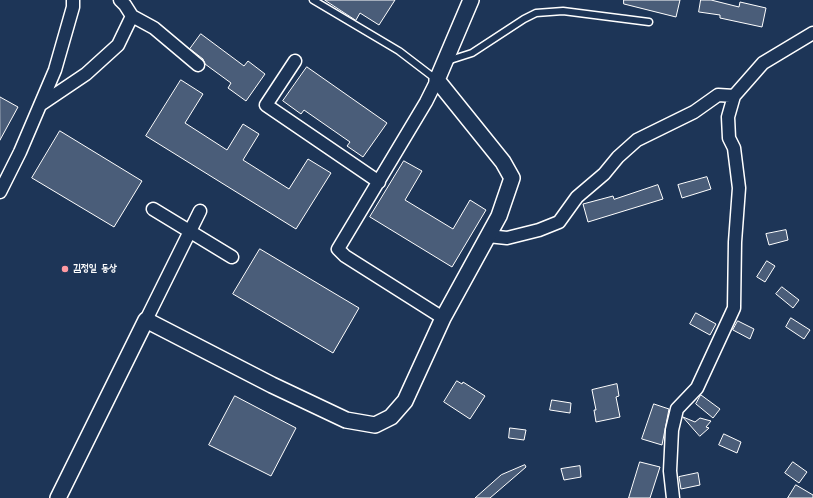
<!DOCTYPE html>
<html>
<head>
<meta charset="utf-8">
<style>
	body { margin:0 }
	canvas { display:block; background:#1d3557 }
</style>
</head>
<body>
<canvas width="813" height="498"></canvas>
<script>
const ctx = document.querySelector('canvas').getContext('2d');
ctx.lineJoin = 'round';
function fill(path, color) { ctx.fillStyle = color; ctx.fill(path, 'evenodd'); }
function stroke(path, color, width, dash) { ctx.strokeStyle = color; ctx.lineWidth = width; ctx.lineCap = dash ? 'butt' : 'round'; ctx.setLineDash(dash || []); ctx.stroke(path); }
function write(font, color, halo, rows, align = 'center') {
  ctx.font = font + ' Kalam,"Poor Story",sans-serif'; ctx.lineWidth = 3; ctx.setLineDash([]); ctx.textBaseline = 'middle'; ctx.strokeStyle = halo; ctx.fillStyle = color; for (const [text, x, y, turn = 0] of rows) {
    ctx.save(); ctx.translate(x, y); ctx.rotate((+turn || 0) * Math.PI / 180); ctx.textAlign = isNaN(turn) ? turn : align; if (halo) ctx.strokeText(text, 0, 0); ctx.fillText(text, 0, 0); ctx.restore();
  }
}
const building = new Path2D(`
	M325,0H395L379,25L360,13L356,20Z
	M624,0H680L676,17L624,4Z
	M701,0H711L739,7L740,2L766,8L762,27L720,18V15L699,12Z
	M201,34L244,66L248,61L265,74L246,101L228,88L231,83L205,64L203,59L190,49Z
	M307,67L387,123L363,157L347,146L350,142L304,110L301,114L283,101Z
	M181,80L203,94L185,123L227,150L243,124L259,134L243,160L289,189L308,159L331,173L296,229L146,136Z
	M0,97L18,107L0,140Z
	M60,131L142,181L114,227L32,178Z
	M404,161L422,171L405,200L453,229L470,200L486,210L452,267L370,217Z
	M707,177L711,189L682,198L678,185Z
	M658,185L663,199L588,222L583,204L613,196L614,199Z
	M786,230L788,240L769,245L766,234Z
	M260,249L359,308L333,353L233,294Z
	M767,261L775,266L765,282L757,277Z
	M782,287L799,300L793,308L776,294Z
	M696,313L716,324L710,335L690,324Z
	M791,318L810,330L804,339L786,327Z
	M738,321L754,329L750,339L733,330Z
	M457,381L462,384L463,382L485,396L470,419L444,402Z
	M617,384L619,396L616,397L620,417L596,422L594,410H596L592,390Z
	M701,395L720,409L713,418L696,404Z
	M235,396L296,428L271,476L209,445Z
	M552,400L571,403L570,413L550,410Z
	M654,404L669,409L662,445L642,439Z
	M683,417L695,422L700,418L711,421L706,427L709,428L700,436Z
	M510,428L526,430L524,440L509,438Z
	M724,434L741,442L737,453L719,445Z
	M640,462L660,467L650,498H629Z
	M793,462L807,472L799,483L785,473Z
	M525,465L526,467L490,498H475L501,475Z
	M580,466L581,477L564,480L561,469Z
	M698,473L700,485L681,489L679,477Z
	M796,485L813,495V498H788Z`);
fill(building, '#4a5d79');
stroke(building, '#fff', 1);
const service = new Path2D(`
	M313,0L399,51L437,80
	M447,61L472,53L524,19L536,13L563,11L649,22`);
const minor = new Path2D(`
	M132,16L154,28L198,65
	M295,61L266,105L379,182
	M437,80L426,102L338,249L345,256L443,318
	M40,105L86,74L118,45L132,16L125,5L120,0
	M0,192L20,152L55,70L73,7V0
	M153,209L232,257
	M488,236L507,238L539,230L559,222L577,197L604,174L618,157L637,140L694,112L718,95L734,96
	M146,320L200,211
	M673,498L670,471L672,430L677,409L697,388L734,308L735,242L739,188L734,148L729,138L728,117L734,96L763,63L813,33`);
const tertiary = new Path2D(`
	M58,498L146,320L272,385L346,420L375,425L391,417L405,401L443,318L499,216L512,178L503,162L437,80L471,0`);
stroke(service, '#fff', 9);
stroke(minor, '#fff', 15);
stroke(tertiary, '#fff', 18);
stroke(service, '#1d3557', 6);
stroke(minor, '#1d3557', 12);
stroke(tertiary, '#1d3557', 15);
for (const [x, y, r, color] of [
	[65,269,4,"#ff9aa2"]
]) { const dot = new Path2D(); dot.arc(x, y, r, 0, 2 * Math.PI); ctx.fillStyle = color; ctx.fill(dot); stroke(dot, '#1d3557', 1.5); }
write('bold 10px', '#fff', '#1d3557', [
	["김정일 동상",73,269]
], 'left');
</script>
</body>
</html>
